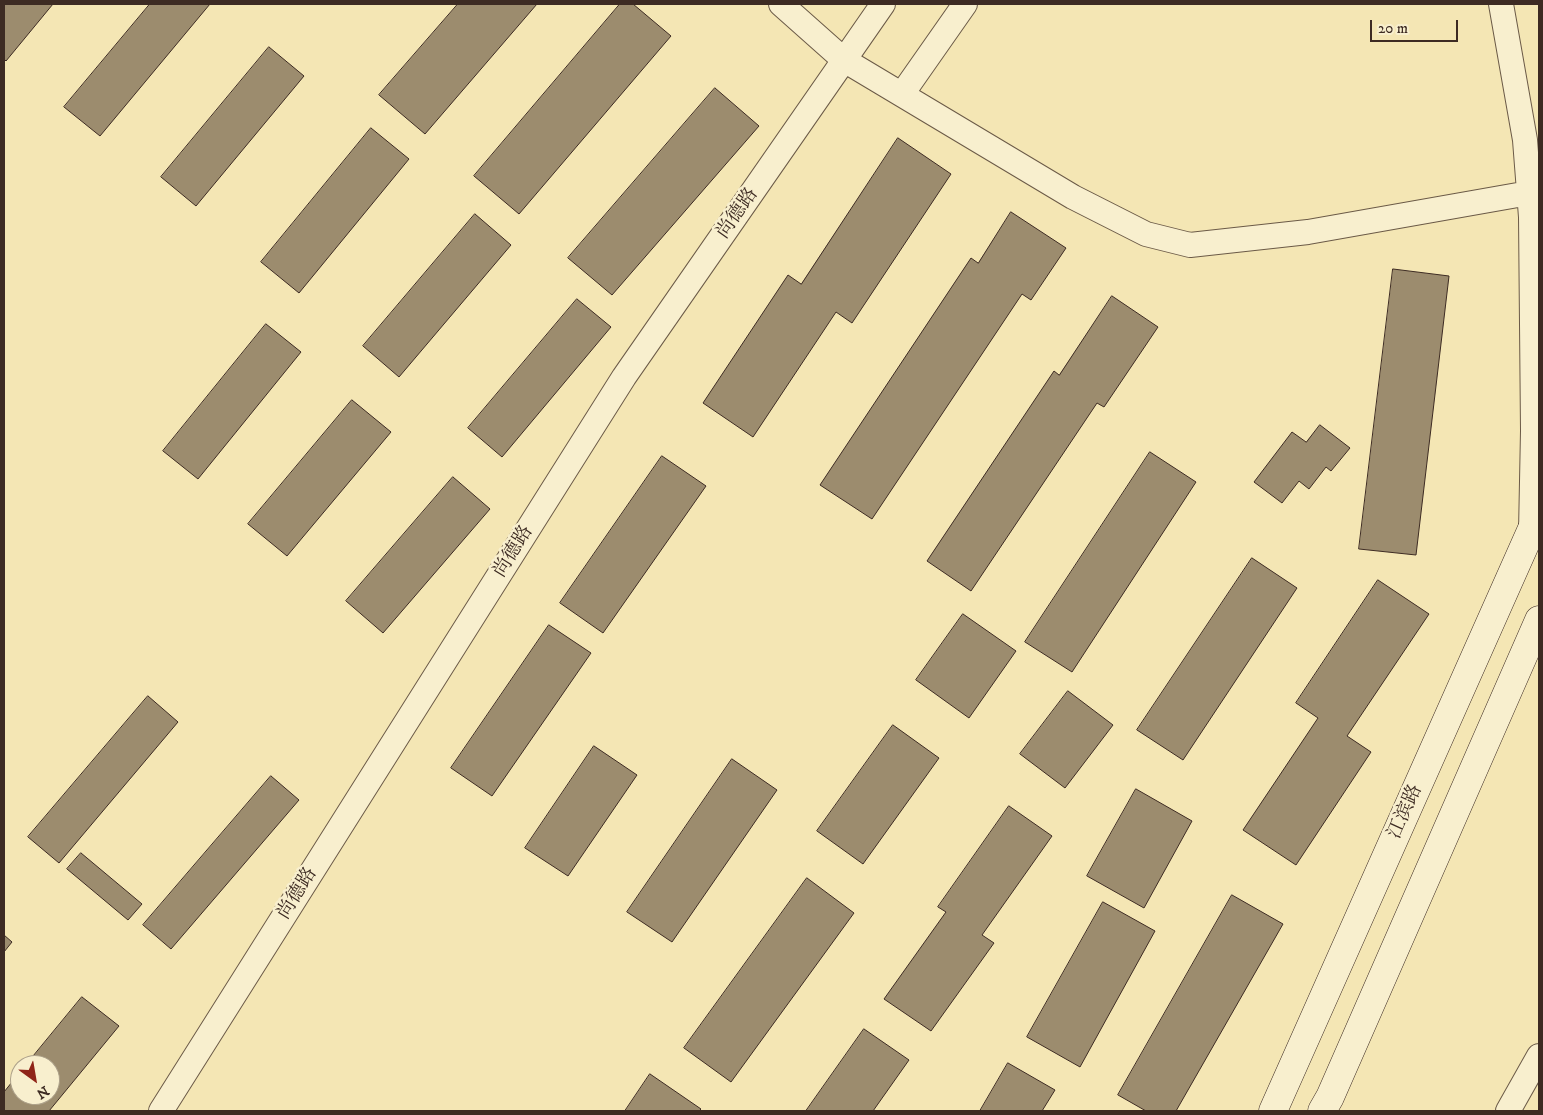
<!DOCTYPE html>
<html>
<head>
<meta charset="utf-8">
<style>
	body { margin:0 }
	#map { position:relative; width:1543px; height:1115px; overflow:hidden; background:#f4e6b4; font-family:"IM FELL DW Pica",serif }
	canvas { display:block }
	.frame { position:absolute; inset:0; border:5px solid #3d2b23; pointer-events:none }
	.north { position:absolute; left:10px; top:1055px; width:50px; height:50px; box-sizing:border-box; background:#f8efce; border:1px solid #ada18a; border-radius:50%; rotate:148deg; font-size:14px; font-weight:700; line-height:20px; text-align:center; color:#3d2b23 }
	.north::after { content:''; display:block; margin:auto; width:18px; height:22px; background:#8f2418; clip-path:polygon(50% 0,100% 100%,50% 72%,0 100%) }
	.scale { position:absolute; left:1370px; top:20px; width:88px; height:22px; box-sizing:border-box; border:2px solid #3d2b23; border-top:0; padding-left:6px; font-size:15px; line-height:18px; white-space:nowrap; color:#3d2b23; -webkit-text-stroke:4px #f8efce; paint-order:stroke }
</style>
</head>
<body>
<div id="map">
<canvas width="1543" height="1115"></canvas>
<div class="frame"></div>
<div class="north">N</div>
<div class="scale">20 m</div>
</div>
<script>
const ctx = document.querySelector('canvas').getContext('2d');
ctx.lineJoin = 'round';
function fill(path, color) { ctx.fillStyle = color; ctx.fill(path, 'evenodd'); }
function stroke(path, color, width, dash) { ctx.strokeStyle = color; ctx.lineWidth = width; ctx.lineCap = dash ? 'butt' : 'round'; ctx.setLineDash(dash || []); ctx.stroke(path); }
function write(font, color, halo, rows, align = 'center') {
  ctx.font = font + ' "IM FELL DW Pica","Noto Serif SC",serif'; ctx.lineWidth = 5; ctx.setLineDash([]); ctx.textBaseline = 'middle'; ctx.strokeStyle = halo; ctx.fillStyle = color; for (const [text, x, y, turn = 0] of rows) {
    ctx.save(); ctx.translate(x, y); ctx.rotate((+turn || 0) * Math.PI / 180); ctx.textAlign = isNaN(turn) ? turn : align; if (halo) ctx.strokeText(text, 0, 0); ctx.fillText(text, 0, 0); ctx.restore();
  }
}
const building = new Path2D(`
	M4,4H53L6,61L4,59Z
	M150,4H210L100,136L64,107Z
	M458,4H537L425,134L379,95Z
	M620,4H633L671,36L519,214L474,176Z
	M269,47L304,76L196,206L161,177Z
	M715,88L759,126L612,295L568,258Z
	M371,128L409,159L299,293L261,262Z
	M898,138L951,174L852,323L836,312L753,437L703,403L788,275L801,284Z
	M1011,212L1066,248L1031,300L1022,294L872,519L820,485L971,258L978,263Z
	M475,214L511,245L399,377L363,346Z
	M1393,269L1449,276L1416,555L1359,549Z
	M1112,296L1158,327L1104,407L1097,403L971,591L927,561L1054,371L1059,375Z
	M577,299L611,327L502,457L468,428Z
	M266,324L301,352L198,479L163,451Z
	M352,400L391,432L287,556L248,524Z
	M1320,425L1350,448L1331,471L1326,467L1309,489L1299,481L1282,503L1254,482L1292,432L1306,442Z
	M1150,452L1196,482L1072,672L1025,642Z
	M662,456L706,486L603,633L560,603Z
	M453,477L490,509L383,633L346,601Z
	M1252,558L1297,588L1183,760L1137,730Z
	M1378,580L1429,614L1347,736L1371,752L1296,865L1243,830L1318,718L1296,703Z
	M963,614L1016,651L969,718L916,680Z
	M549,625L591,653L492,796L451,768Z
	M1068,691L1113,725L1065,788L1020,754Z
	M148,696L178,722L59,863L28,837Z
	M893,725L939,758L863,864L817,831Z
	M594,746L637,775L568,876L525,848Z
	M732,759L777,790L672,942L627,912Z
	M271,776L299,800L171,949L143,925Z
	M1136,789L1192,821L1144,908L1087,876Z
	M1009,806L1052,836L982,935L994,943L931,1031L884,999L946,912L938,907Z
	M81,853L142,904L128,920L67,869Z
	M807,878L854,913L731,1082L684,1048Z
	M1232,895L1283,924L1176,1111H1146L1118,1095Z
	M1103,902L1155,931L1080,1067L1027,1037Z
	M4,935L12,942L4,952Z
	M82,997L119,1026L49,1111H4V1092L20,1072V1095H50V1065H26Z
	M864,1029L909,1060L873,1111H806Z
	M1008,1063L1055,1090L1042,1111H980Z
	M650,1074L701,1109L699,1111H625Z`);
fill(building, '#9c8c6e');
stroke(building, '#3d2b23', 1);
const minor = new Path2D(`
	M781,4L844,60L1073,197L1146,234L1190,245L1308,232L1529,193
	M1501,4L1525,140L1531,217L1533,431L1531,532
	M902,94L965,4
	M161,1111L624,377L883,4
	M1508,1111L1539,1056`);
const secondary = new Path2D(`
	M1273,1111L1539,513
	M1322,1111L1330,1097L1539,620`);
stroke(minor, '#6b5a47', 26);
stroke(secondary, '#3d2b23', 29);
stroke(minor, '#f8efce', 24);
stroke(secondary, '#f8efce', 28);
write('19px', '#3d2b23', '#f8efce', [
	["尚德路",738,214,-55],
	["尚德路",514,552,-58],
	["江滨路",1406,812,-66],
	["尚德路",298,894,-58]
]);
</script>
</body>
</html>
